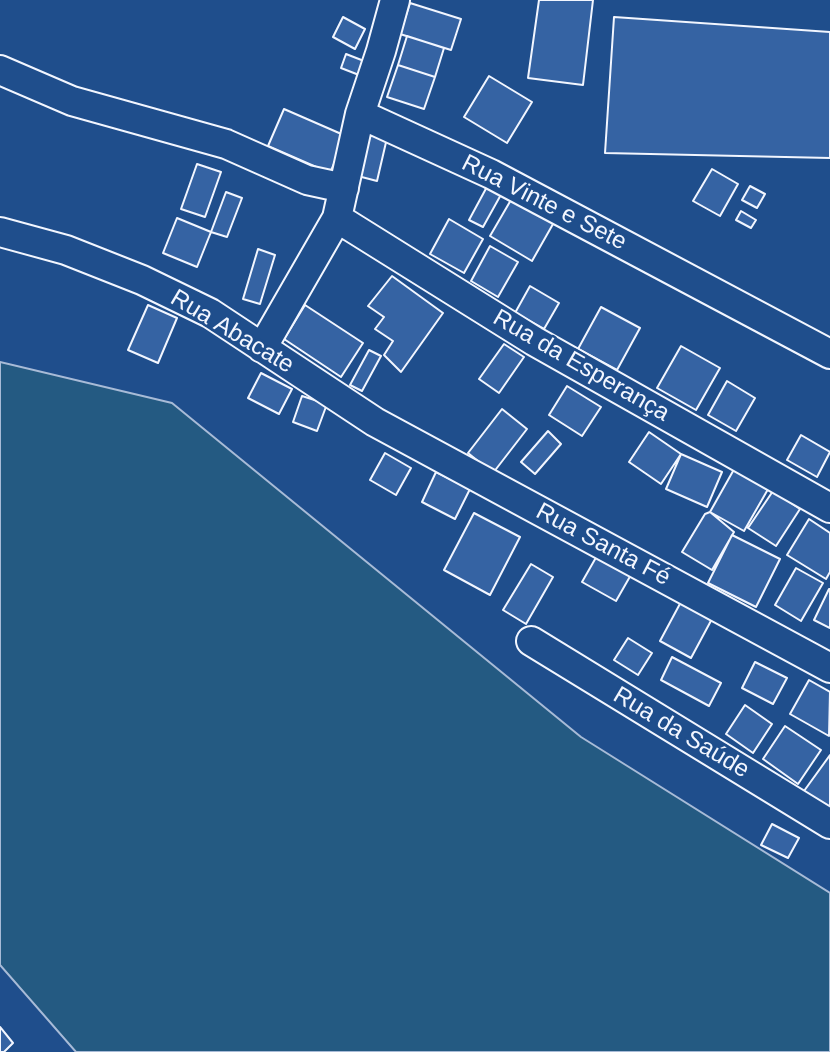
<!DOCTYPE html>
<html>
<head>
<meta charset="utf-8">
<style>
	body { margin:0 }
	canvas { display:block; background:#1f4e8c }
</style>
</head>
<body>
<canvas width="830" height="1052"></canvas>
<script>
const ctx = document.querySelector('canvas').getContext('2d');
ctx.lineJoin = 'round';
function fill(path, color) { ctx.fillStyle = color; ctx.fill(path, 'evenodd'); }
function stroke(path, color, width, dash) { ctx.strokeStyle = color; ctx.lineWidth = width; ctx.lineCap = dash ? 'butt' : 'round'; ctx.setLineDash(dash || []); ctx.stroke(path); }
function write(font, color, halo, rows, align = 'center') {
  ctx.font = font + ' Arial,sans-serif'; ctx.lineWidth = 5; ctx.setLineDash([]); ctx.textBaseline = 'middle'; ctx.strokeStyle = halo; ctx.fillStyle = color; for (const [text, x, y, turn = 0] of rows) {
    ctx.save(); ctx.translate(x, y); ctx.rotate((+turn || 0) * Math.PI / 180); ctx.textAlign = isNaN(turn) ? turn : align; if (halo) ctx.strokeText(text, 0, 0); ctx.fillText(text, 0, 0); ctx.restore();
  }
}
const green = new Path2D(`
	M0,362L172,403L581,737L830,893V1052H76L0,965Z`);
fill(green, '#245a82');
stroke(green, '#a8bbd7', 2);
const building = new Path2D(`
	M539,0H593L583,85L528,78Z
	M410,3L461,19L451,50L400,34Z
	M343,17L365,29L355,49L333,37Z
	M614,17L830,32V158L605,153Z
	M407,36L444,48L435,77L398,65Z
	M346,54L364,61L359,75L341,68Z
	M398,65L435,77L424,109L387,97Z
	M489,76L532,102L507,143L464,117Z
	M284,109L346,136L330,173L268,146Z
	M363,133L387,138L377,181L354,175Z
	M197,164L221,172L205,217L181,209Z
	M712,169L738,184L720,216L693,201Z
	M489,183L503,191L483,227L469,220Z
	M750,186L765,194L757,208L742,200Z
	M226,192L242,198L227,237L211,232Z
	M515,193L557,217L532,261L490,236Z
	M741,211L756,220L751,228L736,220Z
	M177,218L211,232L197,267L163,253Z
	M449,219L483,239L464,273L430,254Z
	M490,246L518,262L498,297L471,281Z
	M258,249L275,255L260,304L243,299Z
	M392,276L443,313L401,372L384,355L393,341L375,329L384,317L368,306Z
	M530,286L559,303L544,329L515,313Z
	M148,305L177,318L158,363L128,350Z
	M305,305L363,343L341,377L284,339Z
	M601,307L640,328L617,370L578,349Z
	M504,344L524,357L499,393L479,379Z
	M681,346L720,368L696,410L657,388Z
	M369,350L381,356L362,391L350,385Z
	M261,373L292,389L279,414L248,398Z
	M727,381L755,398L736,431L708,415Z
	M567,386L601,407L582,436L549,415Z
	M302,396L327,404L317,431L293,422Z
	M502,409L527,429L493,473L468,453Z
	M548,431L561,444L535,474L521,462Z
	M649,432L681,454L661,484L629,462Z
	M801,435L830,452L817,477L787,460Z
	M385,453L411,468L396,495L370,480Z
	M681,454L722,472L707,507L666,489Z
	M737,464L771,484L744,531L710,512Z
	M436,472L470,489L455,519L422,502Z
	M773,491L800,509L776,546L748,528Z
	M710,512L734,532L712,570L682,552L705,514Z
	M474,513L520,537L490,595L444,570Z
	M809,519L830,533V572L826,579L787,555Z
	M732,535L780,559L756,607L708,583Z
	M598,554L632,573L616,601L582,582Z
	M531,564L553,577L526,624L503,610Z
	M796,568L823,583L801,621L775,605Z
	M829,589H830V628L814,620Z
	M682,600L713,617L691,658L660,641Z
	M628,638L652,653L638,675L614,660Z
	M672,657L721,683L709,706L661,680Z
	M755,662L787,678L773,704L742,688Z
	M809,680L830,692L829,736L790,714Z
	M745,705L772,724L753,753L726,734Z
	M785,726L821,750L798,784L763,759Z
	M830,755V810L804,791Z
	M772,824L799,838L788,858L761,845Z
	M0,1027L13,1043L4,1052H0Z`);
fill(building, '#3563a3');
stroke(building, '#f2f6ff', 2);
const street = new Path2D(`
	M0,70L72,101L226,144L307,180L344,188
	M360,114L491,174L830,354
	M337,218L534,341L830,508
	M0,232L66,250L142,280L210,313L375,422L830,668
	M262,348L337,218L360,114L381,51L395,0
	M531,641L830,824`);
stroke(street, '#f2f6ff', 32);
stroke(street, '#1f4e8c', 28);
write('24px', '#f2f6ff', '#1f4e8c', [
	["Rua Vinte e Sete",544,203,27],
	["Rua Abacate",232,332,31],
	["Rua da Esperança",581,366,30],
	["Rua Santa Fé",603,545,28],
	["Rua da Saúde",681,733,31]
]);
</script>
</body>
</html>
